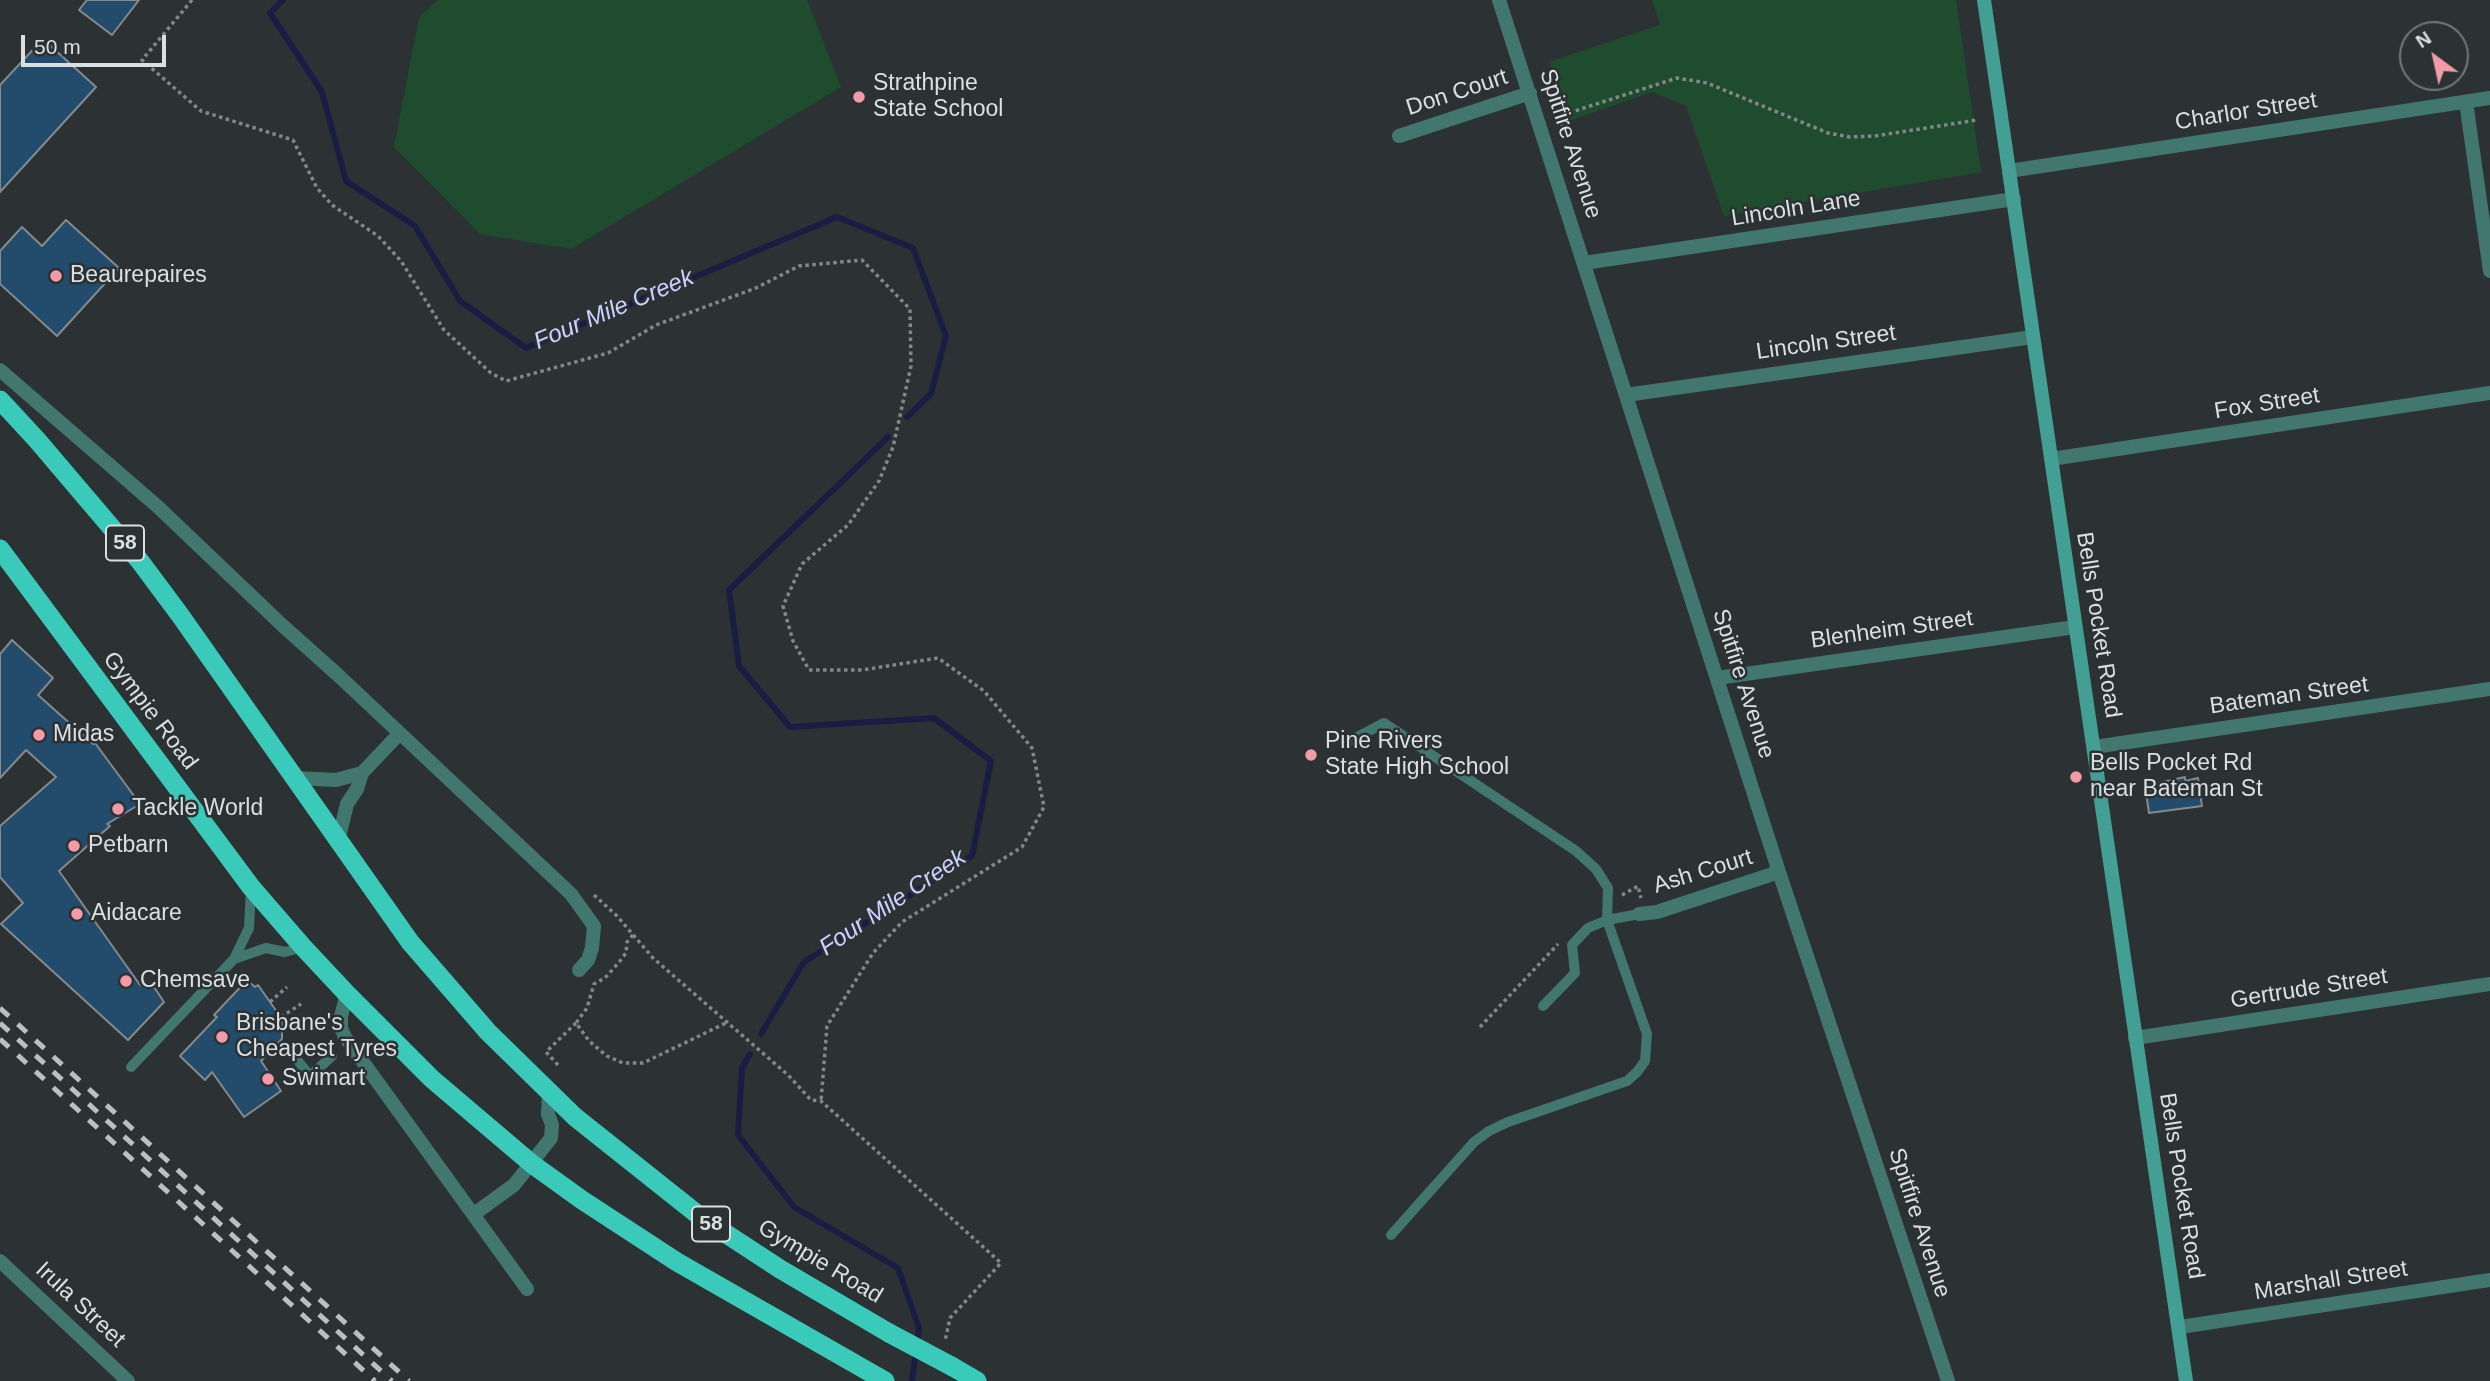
<!DOCTYPE html>
<style>
body{margin:0}
#map{position:relative;width:2490px;height:1381px;overflow:hidden;background:#2c3234;font-family:Helvetica,sans-serif}
canvas{display:block}
.north{position:absolute;left:2399px;top:21px;width:70px;height:70px;box-sizing:border-box;background:#2c3234;border:2px solid #727779;border-radius:50%;rotate:327deg;font-size:19px;font-weight:700;line-height:28px;text-align:center;color:#dbdfe0}
.north::after{content:'';display:block;margin:auto;width:24px;height:32px;background:#f39aa9;clip-path:polygon(50% 0,100% 100%,50% 72%,0 100%)}
.scale{position:absolute;left:21px;top:35px;width:145px;height:32px;box-sizing:border-box;border:4px solid #dbdfe0;border-top:0;padding-left:9px;font-size:21px;line-height:24px;white-space:nowrap;color:#dbdfe0;-webkit-text-stroke:5px #2c3234;paint-order:stroke}
</style>
<div id="map">
<canvas width="2490" height="1381"></canvas>
<div class="north">N</div>
<div class="scale">50 m</div>
</div>
<script>
const ctx = document.querySelector('canvas').getContext('2d');
ctx.lineJoin = 'round';
function fill(path, color) { ctx.fillStyle = color; ctx.fill(path, 'evenodd'); }
const toPath = rows => new Path2D(rows.map(r => 'M' + r).join(''));
function stroke(path, color, width, dash) { ctx.strokeStyle = color; ctx.lineWidth = width; ctx.lineCap = dash ? 'butt' : 'round'; ctx.setLineDash(dash || []); ctx.stroke(path); }
function label(font, color, halo, rows, align = 'center') {
  ctx.font = font + ' Helvetica,sans-serif'; ctx.lineWidth = 5; ctx.setLineDash([]); ctx.textBaseline = 'middle'; ctx.strokeStyle = halo; ctx.fillStyle = color; for (const [text, x, y, turn = 0] of rows) {
    ctx.save(); ctx.translate(x, y); ctx.rotate((+turn || 0) * Math.PI / 180); ctx.textAlign = isNaN(turn) ? turn : align; if (halo) ctx.strokeText(text, 0, 0); ctx.fillText(text, 0, 0); ctx.restore();
  }
}
fill(toPath([
 [438,0,807,0,841,87,571,249,480,234,394,147,419,17],
 [1652,0,1956,0,1981,172,1724,216,1686,106,1652,92,1569,121,1549,62,1660,25]
]), '#1f4c2f');
stroke(toPath([
 [283,0,270,13,322,92,346,181,415,226,460,301,526,348,837,217,913,248,946,336,931,394,907,417],
 [761,1034,804,962,972,856,991,761,934,718,790,727,739,666,729,590,888,437],
 [750,1054,742,1068,738,1135,794,1207,898,1268,919,1328,912,1381]
]), '#1a1d43', 6);
const building = toPath([
 [87,0,139,0,112,35,79,10,87,0],
 [43,39,96,87,0,192,0,85,43,39],
 [66,220,119,268,57,336,0,284,0,251,22,227,42,246,66,220],
 [12,640,53,678,38,695,93,744,95,743,140,804,107,824,110,826,59,871,140,985,154,987,164,1002,128,1040,1,924,23,903,0,877,0,826,56,777,26,750,0,778,0,654,12,640],
 [2185,777,2185,781,2198,778,2202,806,2149,813,2145,786,2185,777],
 [247,980,255,987,258,985,282,1019,282,1039,261,1061,281,1091,244,1117,212,1072,205,1080,180,1056,217,1017,214,1015,247,980]
]);
fill(building, '#234b6b');
stroke(building, '#84898e', 2);
stroke(toPath([
 [192,0,142,60,201,111,293,140,317,188,332,205,378,236,401,261,444,330,491,373,506,381,608,353,656,325,756,288,799,266,862,260,910,309,911,366,893,447,879,481,848,525,802,564,783,606,793,641,809,670,862,670,938,658,984,691,1032,748,1044,807,1022,847,902,922,873,953,827,1026,821,1101],
 [1562,126,1559,116,1677,78,1707,83,1828,133,1850,137,1875,136,1977,120],
 [594,895,617,916,653,958,788,1075,811,1100,821,1101,1001,1263,950,1318,945,1341],
 [1622,895,1638,886,1641,898],
 [633,935,627,942,626,953,620,961,605,978,594,984,587,1008,576,1023,589,1041,607,1056,623,1063,643,1063,726,1023],
 [270,1002,287,987],
 [281,1017,301,1004],
 [1480,1027,1558,944],
 [558,1065,546,1052,576,1023]
]), '#828789', 3.5, [3.5, 3.5]);
stroke(toPath([
 [1348,742,1384,723,1576,851,1596,869,1608,888,1607,920,1647,1034,1645,1061,1637,1072,1627,1081,1508,1122,1489,1131,1474,1142,1391,1235],
 [234,959,266,948,285,952,303,947],
 [1543,1006,1575,973,1572,945,1588,928,1607,920,1639,914],
 [290,1051,310,1076,332,1056],
 [131,1067,234,959,249,928,251,889]
]), '#427770', 10);
stroke(toPath([
 [1499,0,1779,872,1948,1381],
 [2466,102,2490,271],
 [1399,136,1530,93],
 [2009,171,2490,98],
 [1584,263,2014,199],
 [0,370,157,506,282,625,339,676,571,894,594,926,592,948,588,960,579,970],
 [1626,395,2033,337],
 [2051,459,2490,393],
 [1717,678,2075,627],
 [2094,747,2490,689],
 [295,778,336,780,362,773],
 [338,841,347,804,357,789,362,773,399,734],
 [1639,914,1657,912,1779,872],
 [347,994,341,1016,341,1028,345,1037,527,1289],
 [2135,1038,2490,984],
 [474,1214,514,1185,551,1138,552,1125,548,1114,549,1092],
 [0,1261,128,1381],
 [2180,1327,2490,1280]
]), '#427770', 14);
stroke(toPath([
 [1984,0,2186,1381]
]), '#439f93', 14);
stroke(toPath([
 [0,400,37,440,139,560,180,615,410,942,488,1032,575,1117,702,1218,780,1269,889,1333],
 [0,549,251,887,303,947,347,994,432,1079,532,1164,582,1200,677,1262,885,1381],
 [953,1367,977,1381]
]), '#3acaba', 19);
stroke(toPath([
 [0,1008,409,1381],
 [0,1023,392,1381],
 [0,1039,375,1381]
]), '#bbbfc0', 5, [12, 12]);
stroke(toPath([
 [889,1333,953,1367]
]), '#3acaba', 19);
for (const [x, y, r, color] of [
 [859,97,7,"#f39aa9"],
 [56,276,7,"#f39aa9"],
 [39,735,7,"#f39aa9"],
 [1311,755,7,"#f39aa9"],
 [2076,777,7,"#f39aa9"],
 [118,809,7,"#f39aa9"],
 [74,846,7,"#f39aa9"],
 [77,914,7,"#f39aa9"],
 [126,981,7,"#f39aa9"],
 [222,1037,7,"#f39aa9"],
 [268,1079,7,"#f39aa9"]
]) { const dot = new Path2D(); dot.arc(x, y, r, 0, 2 * Math.PI); ctx.fillStyle = color; ctx.fill(dot); stroke(dot, '#2c3234', 2.5); }
for (const [x, y, w] of [
 [125,543,38],
 [711,1224,38]
]) { const box = new Path2D(); box.roundRect(x - w / 2, y - 17.5, w, 35, 5); ctx.fillStyle = '#2c3234'; ctx.fill(box); stroke(box, '#dbdfe0', 2); }
label('bold 21px', '#dbdfe0', null, [
 ["58",125,543],
 ["58",711,1224]
]);
label('23px', '#dbdfe0', '#2c3234', [
 ["Strathpine",873,84],
 ["State School",873,110],
 ["Beaurepaires",70,276],
 ["Midas",53,735],
 ["Pine Rivers",1325,742],
 ["State High School",1325,768],
 ["Bells Pocket Rd",2090,764],
 ["near Bateman St",2090,790],
 ["Tackle World",132,809],
 ["Petbarn",88,846],
 ["Aidacare",91,914],
 ["Chemsave",140,981],
 ["Brisbane's",236,1024],
 ["Cheapest Tyres",236,1050],
 ["Swimart",282,1079]
], 'left');
label('23px', '#dbdfe0', '#2c3234', [
 ["Don Court",1457,93,-18],
 ["Charlor Street",2246,112,-9],
 ["Spitfire Avenue",1570,144,72],
 ["Lincoln Lane",1796,209,-9],
 ["Lincoln Street",1826,343,-8],
 ["Fox Street",2267,404,-9],
 ["Bells Pocket Road",2098,625,81],
 ["Blenheim Street",1892,630,-8],
 ["Spitfire Avenue",1743,684,72],
 ["Bateman Street",2289,696,-8],
 ["Gympie Road",150,711,53],
 ["Ash Court",1703,872,-17],
 ["Gertrude Street",2309,989,-9],
 ["Bells Pocket Road",2181,1186,81],
 ["Spitfire Avenue",1919,1223,72],
 ["Gympie Road",820,1262,31],
 ["Marshall Street",2331,1281,-9],
 ["Irula Street",80,1305,43]
]);
label('italic 24px', '#cad3fe', '#2c3234', [
 ["Four Mile Creek",614,310,-23],
 ["Four Mile Creek",893,903,-34]
]);
</script>
